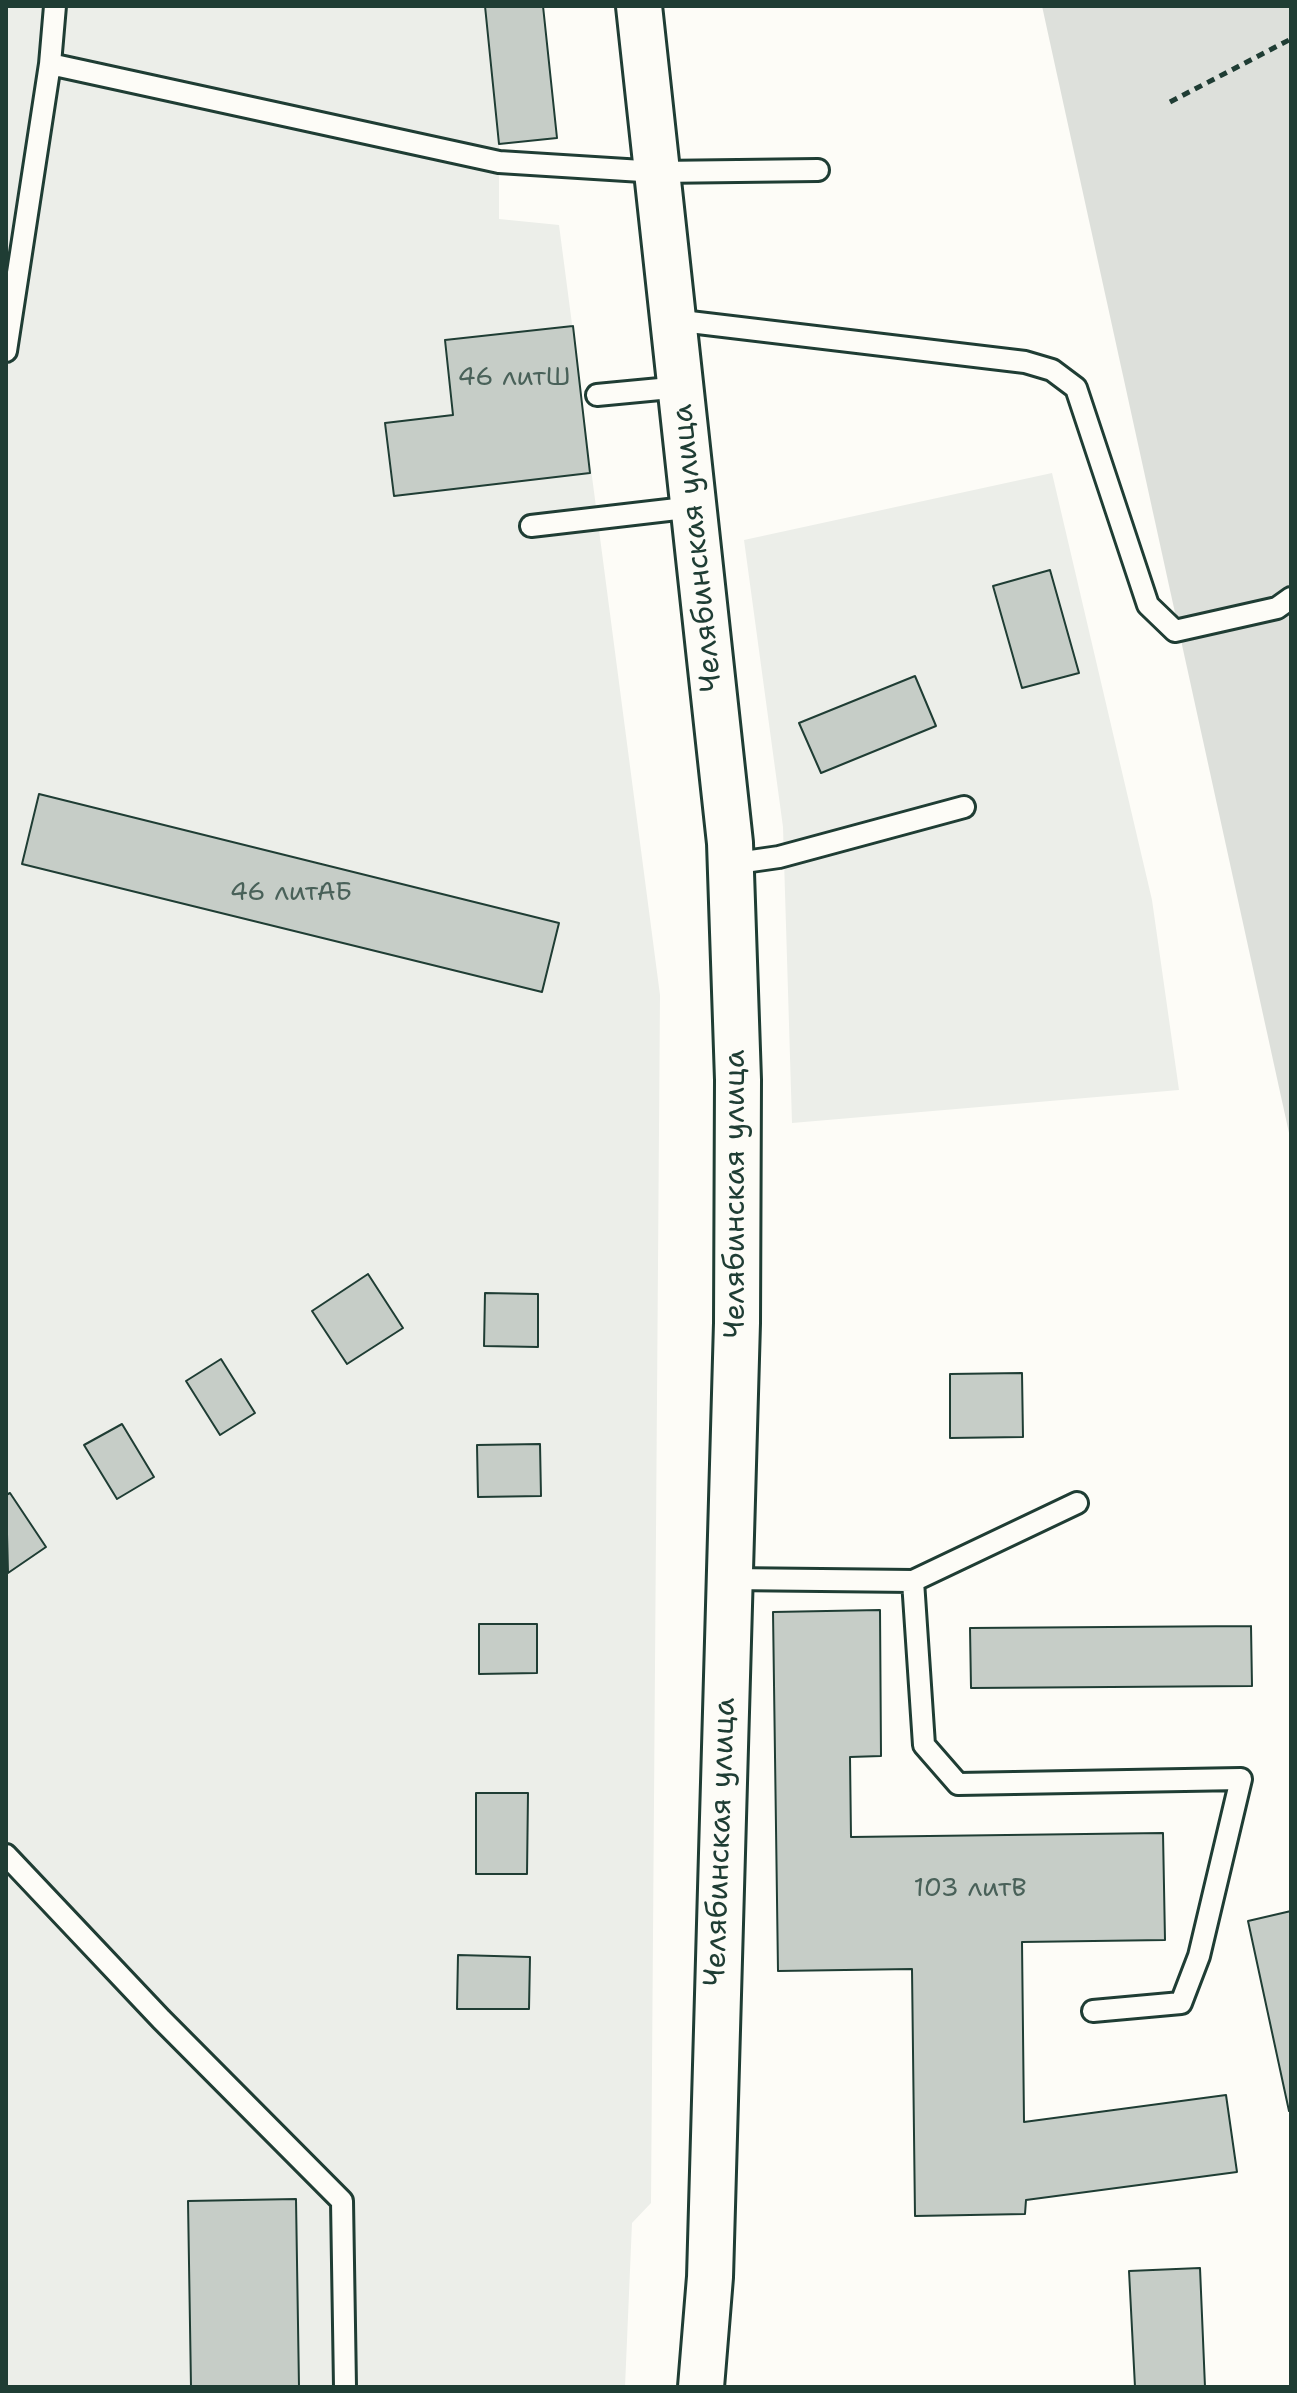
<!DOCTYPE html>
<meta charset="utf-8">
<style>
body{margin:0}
#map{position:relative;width:1297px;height:2393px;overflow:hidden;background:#fdfcf7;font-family:"Shantell Sans",sans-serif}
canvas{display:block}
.frame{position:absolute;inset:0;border:8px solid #1f3d34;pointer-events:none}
</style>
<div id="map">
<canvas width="1297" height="2393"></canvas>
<div class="frame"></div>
</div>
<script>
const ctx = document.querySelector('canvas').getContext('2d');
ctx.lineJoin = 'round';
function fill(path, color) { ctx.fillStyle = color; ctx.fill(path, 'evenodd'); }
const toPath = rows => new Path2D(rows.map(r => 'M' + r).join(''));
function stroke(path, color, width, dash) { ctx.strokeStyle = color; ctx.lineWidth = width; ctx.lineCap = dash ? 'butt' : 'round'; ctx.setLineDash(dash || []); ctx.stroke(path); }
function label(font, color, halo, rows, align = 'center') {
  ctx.font = font + ' "Shantell Sans",sans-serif'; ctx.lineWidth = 8; ctx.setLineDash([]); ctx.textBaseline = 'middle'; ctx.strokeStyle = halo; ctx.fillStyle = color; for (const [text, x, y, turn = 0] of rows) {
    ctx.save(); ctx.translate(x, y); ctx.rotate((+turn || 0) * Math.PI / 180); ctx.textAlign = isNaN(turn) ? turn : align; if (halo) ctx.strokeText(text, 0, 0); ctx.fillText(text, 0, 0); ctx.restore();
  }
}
fill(toPath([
 [6,6,485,6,499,144,499,219,559,225,660,995,651,2203,632,2223,625,2387,6,2387],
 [1052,473,1152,900,1179,1090,792,1123,783,827,744,540]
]), '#eceee9');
fill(toPath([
 [1042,6,1291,6,1291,1142]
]), '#dde0db');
const building = toPath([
 [485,6,543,6,557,138,499,144,485,6],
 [573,326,590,473,394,496,385,423,453,415,445,340,573,326],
 [1050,570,1079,673,1022,688,993,586,1050,570],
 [915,676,936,726,821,773,799,723,915,676],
 [39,794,559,923,542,992,22,864,39,794],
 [368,1274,403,1328,347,1364,312,1311,368,1274],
 [485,1293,538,1294,538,1347,484,1346,485,1293],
 [221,1359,255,1413,220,1435,186,1381,221,1359],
 [1022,1373,1023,1437,950,1438,950,1374,1022,1373],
 [122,1424,154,1477,117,1499,84,1445,122,1424],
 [540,1444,541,1496,478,1497,477,1445,540,1444],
 [10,1493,46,1547,8,1573,6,1495,10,1493],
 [880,1610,881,1756,850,1757,851,1837,1163,1833,1165,1940,1022,1942,1024,2122,1226,2095,1237,2172,1026,2200,1025,2214,915,2216,912,1969,778,1971,773,1612,880,1610],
 [479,1624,537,1624,537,1673,479,1674,479,1624],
 [1251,1626,1252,1686,971,1688,970,1628,1251,1626],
 [476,1793,528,1793,527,1874,476,1874,476,1793],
 [1291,1911,1291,2110,1289,2111,1248,1921,1291,1911],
 [458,1955,530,1957,529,2009,457,2009,458,1955],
 [296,2199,299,2387,191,2387,188,2201,296,2199],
 [1200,2268,1205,2387,1135,2387,1129,2271,1200,2268]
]);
fill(building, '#c6cdc7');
stroke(building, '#1f3d34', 2);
const service = toPath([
 [50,64,499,162,658,172,818,170],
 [673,320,1025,362,1052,370,1076,388,1148,605,1175,631,1277,608,1291,598],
 [6,351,50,64,55,6],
 [597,395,681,387],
 [531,526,694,507],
 [730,864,779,857,964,807],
 [729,1579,913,1581,1077,1503],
 [913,1581,924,1745,958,1784,1241,1779,1199,1956,1181,2003,1093,2011],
 [6,1855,161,2019,342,2201,345,2387]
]);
const tertiary = toPath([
 [639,6,730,843,738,1080,737,1323,710,2277,701,2387]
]);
stroke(service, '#1f3d34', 26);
stroke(tertiary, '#1f3d34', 50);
stroke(toPath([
 [1170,102,1291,39]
]), '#1f3d34', 5, [8, 6]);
stroke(service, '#fdfcf7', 20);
stroke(tertiary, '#fdfcf7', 44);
label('26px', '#496159', null, [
 ["46 литШ",514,378],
 ["46 литАБ",291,893],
 ["103 литВ",970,1889]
]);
label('30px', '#1f3d34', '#fdfcf7', [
 ["Челябинская улица",698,548,-96],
 ["Челябинская улица",736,1194,-90],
 ["Челябинская улица",721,1842,-88]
]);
</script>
